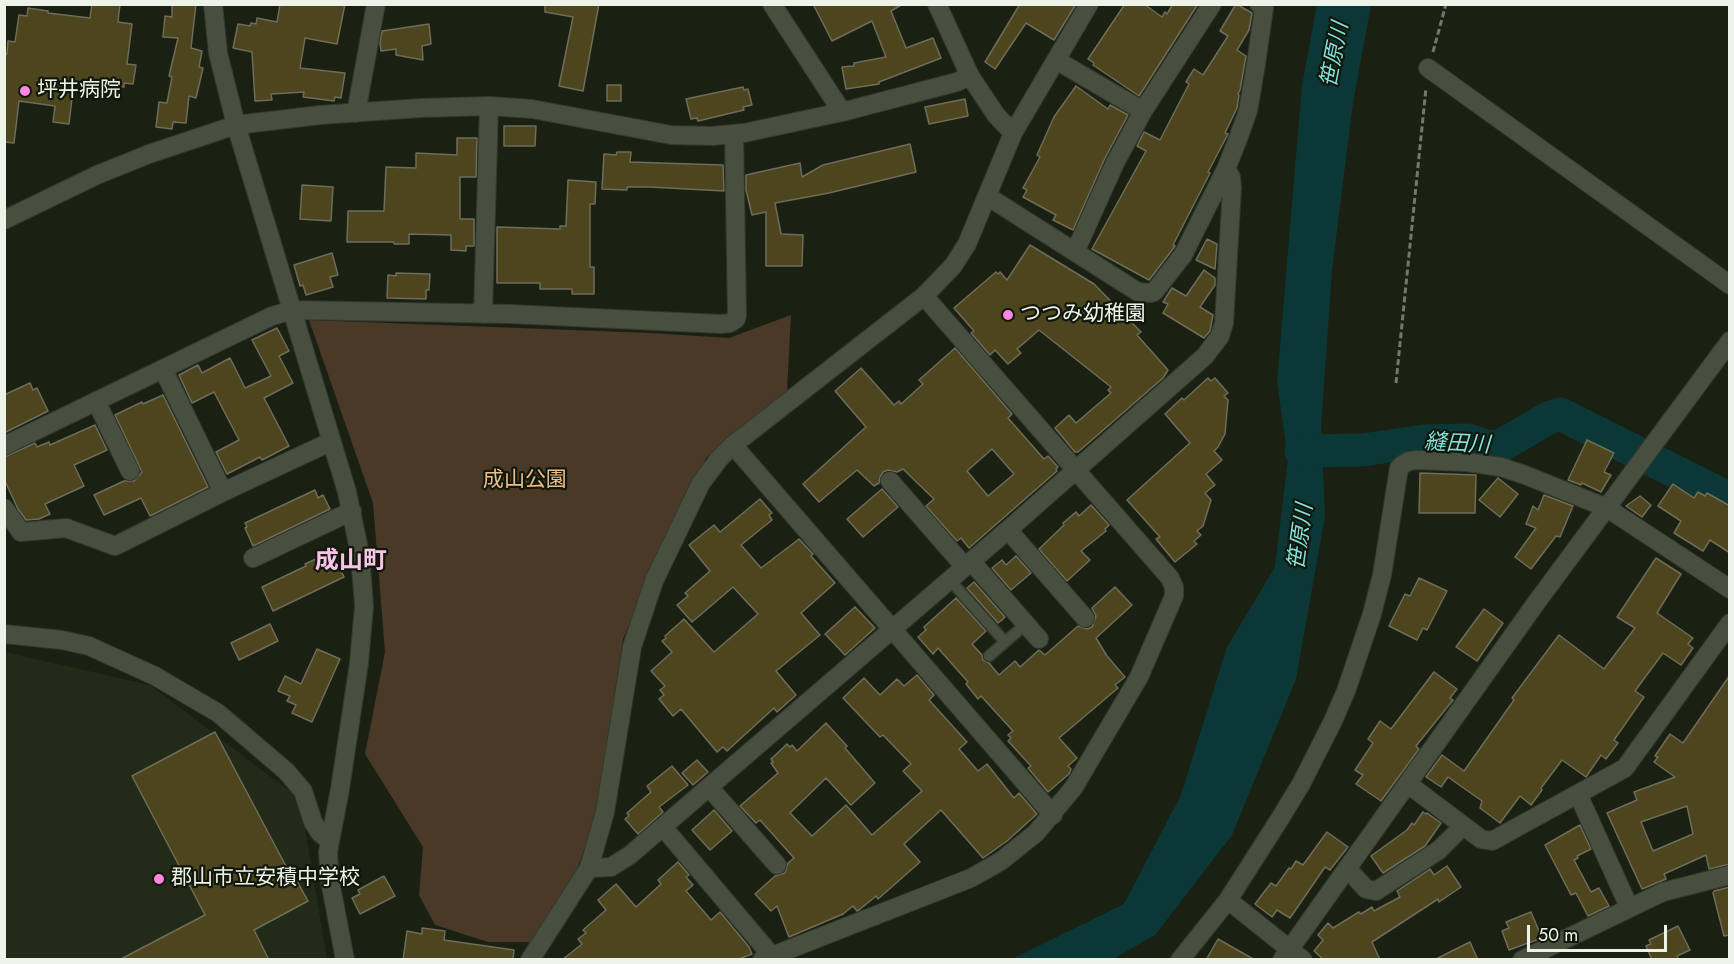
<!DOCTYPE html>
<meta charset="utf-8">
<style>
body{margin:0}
#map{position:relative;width:1734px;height:964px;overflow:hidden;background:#1a2113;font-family:Jost,sans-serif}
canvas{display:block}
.frame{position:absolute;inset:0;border:6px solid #eef3ea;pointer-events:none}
.scale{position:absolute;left:1527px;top:925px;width:140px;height:27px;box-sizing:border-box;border:3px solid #eef3ea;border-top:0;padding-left:8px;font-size:18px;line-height:21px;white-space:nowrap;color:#eef3ea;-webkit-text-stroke:4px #11170a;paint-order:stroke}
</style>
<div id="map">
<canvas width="1734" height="964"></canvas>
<div class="frame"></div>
<div class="scale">50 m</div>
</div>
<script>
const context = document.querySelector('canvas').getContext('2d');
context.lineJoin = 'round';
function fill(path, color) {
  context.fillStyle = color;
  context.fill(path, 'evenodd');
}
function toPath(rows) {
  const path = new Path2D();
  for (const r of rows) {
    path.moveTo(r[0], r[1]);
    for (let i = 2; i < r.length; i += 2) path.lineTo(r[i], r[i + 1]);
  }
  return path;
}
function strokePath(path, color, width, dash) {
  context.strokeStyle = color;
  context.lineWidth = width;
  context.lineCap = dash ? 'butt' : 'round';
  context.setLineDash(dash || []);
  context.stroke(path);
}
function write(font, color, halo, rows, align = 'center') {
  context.font = font + ' Jost,"Noto Sans JP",sans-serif';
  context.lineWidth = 4.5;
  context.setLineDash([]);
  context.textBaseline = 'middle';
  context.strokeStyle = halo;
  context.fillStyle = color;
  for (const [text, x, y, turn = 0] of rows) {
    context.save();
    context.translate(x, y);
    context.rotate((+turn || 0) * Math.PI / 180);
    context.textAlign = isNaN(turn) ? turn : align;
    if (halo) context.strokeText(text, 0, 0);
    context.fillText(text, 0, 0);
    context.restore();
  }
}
fill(toPath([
 [5,652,150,685,300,799,327,959,5,960]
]), '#212b18');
fill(toPath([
 [791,315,787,391,706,458,623,639,596,816,577,870,530,942,488,942,435,925,419,895,423,847,365,754,385,652,373,503,309,320,650,333,729,338]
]), '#4a3927');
fill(toPath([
 [1317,4,1371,5,1353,103,1332,270,1321,427,1325,516,1296,679,1232,835,1155,935,1113,959,1012,959,1124,904,1181,795,1227,647,1275,567,1288,459,1277,382,1302,86]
]), '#0b3837');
strokePath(toPath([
 [1301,451,1363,450,1424,441,1467,440,1486,446,1499,447,1548,418,1560,414,1730,499]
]), '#0b3837', 33);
const building = toPath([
 [92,4,120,4,118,22,132,24,127,64,136,65,133,84,124,83,124,87,74,81,69,124,53,122,55,106,19,101,14,143,4,142,4,54,7,54,8,41,15,42,19,15,27,16,28,8,48,11,48,13,90,18,92,4],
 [172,4,196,4,191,48,202,51,199,67,203,68,196,98,189,96,186,123,173,122,172,129,156,127,159,102,167,103,172,77,169,76,178,38,163,37,165,16,172,17,172,4],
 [280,4,345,4,337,44,305,38,300,68,345,73,341,98,335,97,334,101,303,97,304,92,271,94,272,100,255,101,252,52,233,48,238,24,250,26,251,23,256,24,257,18,277,22,280,4],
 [545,4,599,4,583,91,559,86,573,17,545,12,545,4],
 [813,4,903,4,891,11,906,48,933,38,941,58,879,82,879,84,846,89,842,67,854,66,854,63,886,57,872,21,832,41,813,4],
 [1020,4,1076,4,1054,40,1026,23,995,69,985,62,1020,4],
 [1125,4,1144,4,1162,17,1165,12,1167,14,1173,4,1198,4,1139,96,1093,65,1094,63,1088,59,1125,4],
 [1236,4,1252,13,1249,30,1237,50,1246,56,1240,90,1238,94,1239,95,1237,108,1225,133,1228,134,1208,172,1210,173,1173,245,1175,246,1173,249,1149,280,1092,249,1146,151,1137,146,1144,132,1160,140,1189,84,1186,82,1194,69,1203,75,1228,36,1220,31,1236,4],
 [429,24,431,44,422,46,423,60,396,55,396,49,381,51,380,43,382,31,429,24],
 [607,85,621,85,621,101,607,101,607,85],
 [1076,86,1108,109,1110,105,1128,115,1105,158,1073,230,1053,220,1056,215,1023,197,1027,190,1023,188,1040,157,1037,155,1054,117,1076,86],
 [743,87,744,90,748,89,752,105,743,107,744,110,698,121,697,118,691,119,686,99,743,87],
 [965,99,968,116,929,124,925,107,965,99],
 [504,126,536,126,535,146,504,146,504,126],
 [457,138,477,138,476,177,460,177,460,219,474,219,474,246,466,246,466,251,451,250,451,235,409,234,409,244,394,244,394,242,347,242,348,211,384,211,386,167,416,168,416,153,457,155,457,138],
 [910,144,916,172,829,193,775,203,781,234,803,235,802,266,766,266,766,212,752,215,746,190,746,175,800,163,802,177,823,165,910,144],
 [617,152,631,152,630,162,723,165,724,191,650,187,627,187,627,190,602,189,604,154,616,155,617,152],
 [568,180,596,182,595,204,590,204,590,267,594,267,594,294,572,294,572,289,540,289,540,283,497,283,497,227,560,229,560,226,566,226,568,180],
 [302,185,333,187,331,221,300,219,302,185],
 [1207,239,1217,244,1215,269,1196,260,1207,239],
 [1030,245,1094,284,1141,332,1137,335,1168,370,1163,378,1078,452,1075,452,1055,428,1069,415,1076,423,1111,393,1108,390,1111,387,1039,330,1017,349,1021,353,1008,364,995,350,990,355,971,333,974,331,954,308,996,272,998,274,1000,272,1007,280,1030,245],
 [332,253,338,275,330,277,333,287,306,295,303,285,300,286,294,265,332,253],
 [1204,270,1215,278,1215,285,1200,307,1213,315,1210,331,1204,338,1163,313,1168,304,1163,302,1172,288,1186,296,1204,270],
 [396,273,430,274,429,290,426,290,426,299,387,298,388,275,396,276,396,273],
 [277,328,289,351,279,356,293,383,264,398,289,446,262,460,260,457,227,474,216,452,239,440,214,392,192,403,179,375,198,365,202,373,230,358,245,388,271,376,252,340,277,328],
 [955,348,1012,414,1008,418,1044,459,1048,456,1058,467,1056,469,1057,471,969,548,961,538,957,541,926,506,934,499,903,469,897,472,888,470,883,472,880,477,879,483,874,486,857,470,819,502,803,484,866,427,835,391,861,368,894,405,899,401,901,404,923,384,919,380,955,348],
 [992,449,1014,474,988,496,967,471,992,449],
 [1208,378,1211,381,1215,378,1228,393,1224,396,1228,400,1225,434,1218,447,1214,451,1222,460,1206,474,1215,485,1205,493,1211,500,1203,526,1197,531,1201,535,1194,541,1197,544,1175,562,1156,539,1160,537,1127,500,1190,443,1165,414,1182,398,1184,400,1208,378],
 [30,383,33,390,37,388,48,411,4,433,4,395,30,383],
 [163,395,208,487,150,516,141,498,104,515,94,495,124,481,134,481,142,472,115,415,142,402,143,404,163,395],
 [95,425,107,450,74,465,84,486,45,504,50,514,39,519,26,520,18,509,4,479,4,457,35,443,37,447,49,442,50,445,95,425],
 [1587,440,1614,453,1604,472,1611,475,1601,492,1582,483,1581,485,1568,480,1587,440],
 [1420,473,1476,475,1475,513,1419,513,1420,473],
 [1498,478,1518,494,1500,517,1479,500,1498,478],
 [1673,484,1694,498,1698,492,1705,496,1707,493,1730,506,1730,553,1710,540,1703,551,1674,533,1681,521,1658,506,1673,484],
 [882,489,898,507,863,537,847,519,882,489],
 [315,490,318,498,323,495,330,509,253,546,245,528,247,527,245,523,315,490],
 [1544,495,1573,506,1560,537,1556,536,1531,569,1515,557,1536,528,1526,524,1533,506,1538,510,1544,495],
 [1640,496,1651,505,1642,517,1626,506,1640,496],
 [760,499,772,513,769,515,772,520,741,545,761,568,799,539,813,554,811,556,835,583,801,613,820,635,776,671,796,695,777,712,774,708,727,751,723,747,717,752,681,709,673,716,659,699,664,695,660,690,665,686,651,671,672,652,662,641,666,638,665,636,684,619,714,652,758,614,733,587,692,622,677,605,688,596,685,593,710,571,689,545,714,525,720,532,760,499],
 [1091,505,1109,525,1105,529,1106,531,1081,551,1090,560,1067,581,1039,549,1064,525,1063,523,1076,512,1079,516,1091,505],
 [331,552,344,577,273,611,262,587,306,566,305,564,331,552],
 [1016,556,1031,573,1011,590,992,568,1002,560,1006,565,1016,556],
 [1656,558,1681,574,1657,613,1693,638,1688,644,1693,648,1681,665,1663,653,1635,691,1644,697,1614,740,1618,743,1606,759,1601,755,1586,777,1562,760,1541,788,1542,790,1531,805,1520,796,1500,823,1480,808,1482,801,1448,777,1441,787,1426,777,1442,755,1464,771,1514,700,1512,698,1559,635,1604,669,1635,628,1617,617,1656,558],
 [1419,578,1447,591,1427,630,1423,628,1417,640,1389,626,1405,594,1410,596,1419,578],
 [974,582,1005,617,1002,620,998,623,967,588,974,582],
 [1115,587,1132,605,1096,638,1107,656,1125,677,1115,685,1118,688,1059,738,1077,758,1068,766,1071,769,1069,774,1048,792,1028,768,1031,766,1008,741,1011,738,1008,735,1013,731,981,696,978,699,966,684,968,682,938,648,933,654,918,637,926,630,924,627,956,598,986,631,972,644,982,655,983,660,989,663,999,675,1015,661,1020,667,1039,650,1045,655,1078,626,1087,629,1092,627,1096,616,1092,608,1115,587],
 [855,607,875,628,845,655,825,634,855,607],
 [1484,609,1503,623,1477,661,1456,647,1484,609],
 [270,624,278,641,239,660,231,643,270,624],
 [317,649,340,659,312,722,292,713,296,705,287,701,290,696,278,691,285,676,301,684,317,649],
 [1434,672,1457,689,1450,698,1453,700,1416,746,1419,749,1381,801,1356,784,1363,775,1355,770,1373,743,1368,739,1380,721,1391,729,1434,672],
 [917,675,934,695,929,700,967,742,959,749,978,771,987,764,1014,798,1019,793,1037,814,1007,841,983,858,941,810,904,844,920,862,878,899,876,896,859,910,857,911,853,906,843,914,789,937,777,906,771,911,755,894,775,876,785,873,788,863,794,858,760,820,756,823,740,806,778,773,771,763,773,762,771,759,787,744,790,747,792,745,797,751,826,723,847,746,845,748,875,783,851,805,826,778,790,813,812,836,846,805,872,835,922,791,903,771,911,764,883,735,880,737,843,698,864,678,880,695,897,679,904,686,917,675],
 [1730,675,1730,864,1709,869,1706,855,1664,874,1666,879,1642,889,1607,813,1637,800,1634,792,1675,777,1654,762,1658,757,1655,756,1670,734,1683,743,1730,675],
 [1687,806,1693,834,1653,851,1641,822,1687,806],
 [215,732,289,872,291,870,308,901,254,930,269,960,119,960,205,915,132,776,215,732],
 [697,760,708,772,693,785,682,773,697,760],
 [672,766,688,785,659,807,663,812,638,834,625,819,629,816,627,813,651,792,647,786,672,766],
 [714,810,732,831,710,850,692,830,714,810],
 [1423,812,1426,814,1427,813,1441,823,1425,846,1383,873,1371,856,1407,830,1412,823,1414,825,1423,812],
 [1580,825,1591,849,1577,856,1578,858,1574,860,1591,892,1599,888,1609,906,1588,916,1576,893,1571,895,1545,845,1580,825],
 [1327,832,1348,847,1330,870,1325,867,1290,918,1277,910,1272,917,1255,904,1271,883,1276,886,1289,868,1291,869,1296,861,1303,865,1327,832],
 [678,862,689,875,686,877,693,885,686,891,711,920,720,912,749,947,752,954,736,960,562,960,582,944,578,939,586,933,583,930,606,910,598,900,616,884,636,907,661,884,658,880,678,862],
 [1447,866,1461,887,1439,902,1438,899,1372,942,1380,960,1324,960,1314,951,1323,940,1318,935,1328,923,1333,928,1359,912,1361,914,1372,907,1374,911,1400,897,1397,891,1430,869,1434,875,1447,866],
 [384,876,395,896,360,914,352,898,360,894,358,890,384,876],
 [1730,887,1730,935,1724,936,1713,893,1714,891,1730,887],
 [1531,912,1542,938,1509,950,1502,931,1509,928,1506,922,1531,912],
 [1678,926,1690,950,1677,956,1679,960,1652,960,1646,946,1651,944,1649,940,1678,926],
 [422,928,445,931,444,940,514,950,513,960,403,960,407,931,422,934,422,928],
 [1218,939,1255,960,1206,960,1218,939],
 [1470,942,1478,960,1434,960,1470,942]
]);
fill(building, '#4c451d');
strokePath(building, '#6f6c5a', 1.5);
const lane = toPath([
 [949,579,1005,642],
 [989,656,1019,630]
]);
const street = toPath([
 [213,4,218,53,236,125,347,492,360,554,364,606,359,663,340,789,328,852,330,881,345,960],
 [772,4,842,112],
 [1056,60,1143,111],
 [1428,68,1730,285],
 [356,113,376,4],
 [987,196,1138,292,1151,293,1154,292,1183,255,1226,169,1236,144,1248,111,1256,64,1264,8,1259,4],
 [4,220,97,175,149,154,236,125,320,115,421,108,489,106,532,109,671,135,712,136,744,133,842,112,957,82,970,76],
 [1075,252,1115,163,1143,111,1212,4],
 [483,314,489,106],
 [163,369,223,492],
 [96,401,130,471],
 [733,445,1053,815],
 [4,446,272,316,293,310,510,314,721,324,730,323,736,319,737,316,734,134],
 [890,481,965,567],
 [4,508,21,532,66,528,115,546,223,492,330,442],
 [1008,530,1085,618],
 [253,558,352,511],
 [971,561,1039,639],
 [4,634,62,640,89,646,155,676,218,713,286,771,303,791,313,822,320,833,329,840],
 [1408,784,1481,839,1492,841,1625,768,1730,623],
 [709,787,777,865],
 [1578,794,1629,907],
 [663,827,771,955],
 [589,868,611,867,630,855,1017,522,1205,356,1220,336,1224,323,1232,188,1231,177,1226,169],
 [1347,868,1366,889,1376,891,1439,850,1463,826],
 [1228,900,1303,960],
 [762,960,971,878,1001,861,1036,833,1074,787,1139,677,1174,596,1174,587,1170,578,924,296],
 [1180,960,1228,900,1281,817,1301,784,1333,721,1346,691,1372,614,1382,575,1399,468,1402,465,1409,461,1417,460,1466,462,1501,467,1525,475,1607,508,1730,589],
 [1282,960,1536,603,1730,341],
 [1522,960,1663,892,1730,875]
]);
const secondary = toPath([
 [937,4,970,76,996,115,1013,133],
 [530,960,589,868,605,812,632,647,654,581,701,483,719,459,733,445,924,296,953,266,967,244,1013,133,1089,4]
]);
strokePath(lane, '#343930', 13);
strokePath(street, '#343930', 20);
strokePath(secondary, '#343930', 20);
strokePath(toPath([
 [1433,52,1446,4],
 [1396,383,1426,88]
]), '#72786c', 3, [6, 3]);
strokePath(lane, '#474f3f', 10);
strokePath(street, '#474f3f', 18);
strokePath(secondary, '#474f3f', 18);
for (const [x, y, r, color] of [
 [25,91,6,"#fd86e2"],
 [1008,315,6,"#fd86e2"],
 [159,879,6,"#fd86e2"]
]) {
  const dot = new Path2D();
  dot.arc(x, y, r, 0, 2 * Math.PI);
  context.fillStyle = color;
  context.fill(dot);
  strokePath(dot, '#11170a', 2);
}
write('21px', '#eef3ea', '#11170a', [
 ["坪井病院",37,91],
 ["つつみ幼稚園",1020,315],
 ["郡山市立安積中学校",171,879]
], 'left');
write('21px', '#edbd87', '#11170a', [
 ["成山公園",525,481]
]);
write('italic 22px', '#82dfdb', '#11170a', [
 ["笹原川",1336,55,-79],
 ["縫田川",1457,445,3],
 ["笹原川",1302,537,-82]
]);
write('bold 24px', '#f9c3ea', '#11170a', [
 ["成山町",351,562]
]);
</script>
